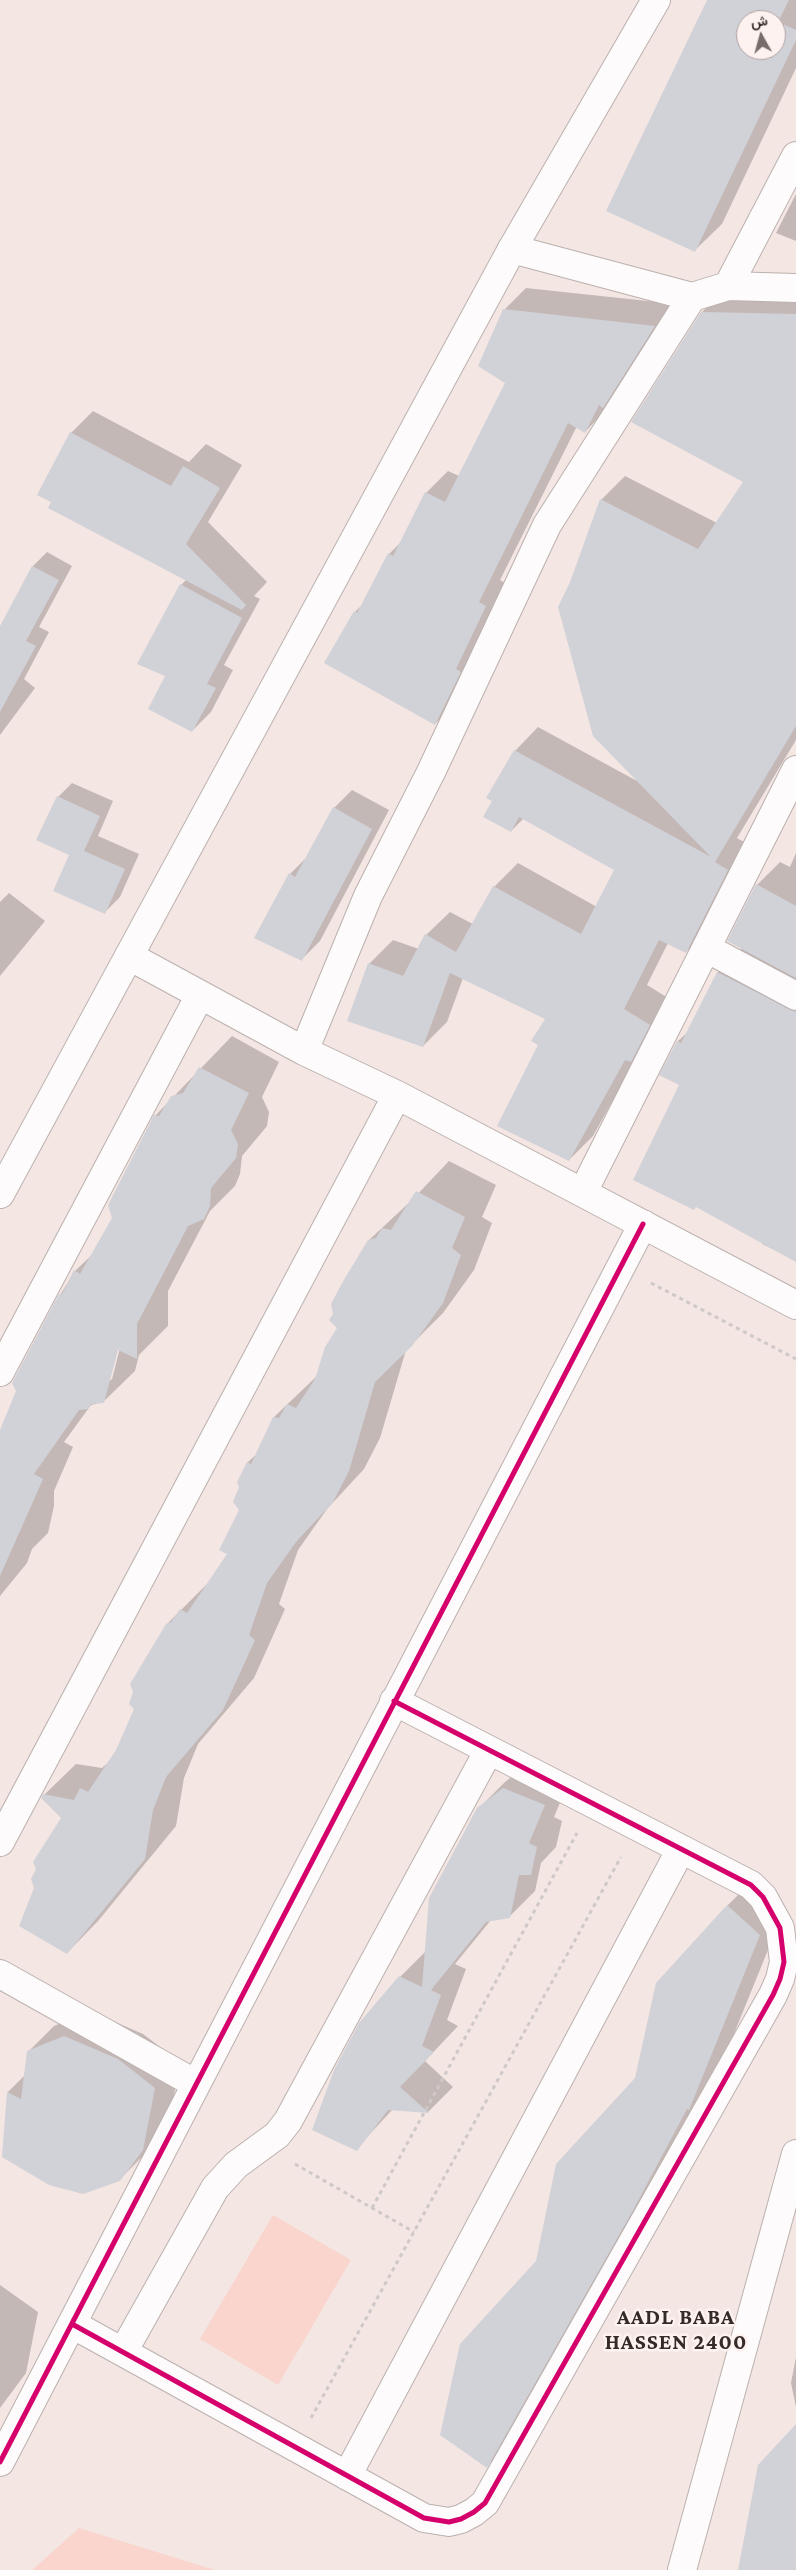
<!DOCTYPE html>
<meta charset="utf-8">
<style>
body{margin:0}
#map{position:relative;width:796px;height:2570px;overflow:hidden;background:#f4e6e3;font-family:"Crimson Pro",Vazirmatn,serif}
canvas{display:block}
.north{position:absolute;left:736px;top:10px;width:50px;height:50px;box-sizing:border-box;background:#fdf2f0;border:1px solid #ada2a0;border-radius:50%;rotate:353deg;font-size:14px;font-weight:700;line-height:20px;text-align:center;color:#342a28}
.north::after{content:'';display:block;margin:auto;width:18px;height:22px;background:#776c69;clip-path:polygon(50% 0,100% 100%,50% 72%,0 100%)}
</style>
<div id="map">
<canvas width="796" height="2570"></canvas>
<div class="north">ش</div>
</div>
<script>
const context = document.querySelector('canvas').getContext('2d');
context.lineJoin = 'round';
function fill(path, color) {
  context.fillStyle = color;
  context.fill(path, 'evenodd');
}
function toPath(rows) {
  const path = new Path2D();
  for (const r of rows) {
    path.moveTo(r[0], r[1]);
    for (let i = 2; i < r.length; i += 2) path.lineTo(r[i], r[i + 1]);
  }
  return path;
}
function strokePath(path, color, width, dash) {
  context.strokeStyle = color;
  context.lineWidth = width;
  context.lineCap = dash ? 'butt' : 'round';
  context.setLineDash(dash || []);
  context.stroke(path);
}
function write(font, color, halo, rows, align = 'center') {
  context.font = font + ' "Crimson Pro",serif';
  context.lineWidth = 5;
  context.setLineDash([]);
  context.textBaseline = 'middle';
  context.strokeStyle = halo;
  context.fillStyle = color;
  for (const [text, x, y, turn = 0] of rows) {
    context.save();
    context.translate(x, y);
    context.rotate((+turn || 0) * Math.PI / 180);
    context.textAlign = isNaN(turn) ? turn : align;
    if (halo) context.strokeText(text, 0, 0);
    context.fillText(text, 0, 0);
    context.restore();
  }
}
fill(toPath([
 [273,2215,351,2260,278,2385,200,2339],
 [79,2528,215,2570,32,2570]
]), '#fad5ce');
fill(toPath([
 [708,0,796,0,796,68,722,224,694,251],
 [746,20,776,20,776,50,746,50],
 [796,194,796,241,776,233],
 [526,288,676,304,607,409,585,432,577,426,500,580,507,584,457,702,435,724,355,612,363,604,389,554,401,542,426,493,448,471,459,476,507,383,504,310],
 [726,288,796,290,796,740,737,838,751,846,709,928,686,952,668,943,647,985,673,1001,639,1053,593,1136,569,1160,540,1045,546,1018,463,978,447,1022,423,1046,369,964,393,940,419,949,426,935,450,912,473,924,494,887,518,863,597,907,616,869,524,818,511,831,515,751,538,727,637,781,571,583,601,500,625,476,717,523,745,481,702,312],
 [93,411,189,462,206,444,242,465,208,522,267,582,254,596,260,599,224,665,233,670,211,712,192,731,167,676,181,585,186,580,71,433],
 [47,552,72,566,39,627,49,632,24,679,35,688,0,735,0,628,33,566],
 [72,783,113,801,98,836,139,854,120,897,105,912,70,854,58,797],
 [352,790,389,810,320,941,302,959,290,874,308,856,334,808],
 [796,853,796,1260,762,1244,763,1242,681,1084,678,1041,688,1032,718,972,742,948,757,885,780,862,790,867],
 [9,893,45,921,0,976,0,902],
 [232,1036,279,1062,262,1097,269,1112,267,1126,242,1156,240,1174,235,1186,210,1211,168,1291,168,1326,139,1355,135,1371,103,1402,91,1405,64,1442,73,1447,54,1491,54,1506,48,1533,32,1549,27,1563,0,1596,0,1441,60,1295,75,1271,94,1253,114,1218,155,1116],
 [118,1344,121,1344,112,1379,108,1382],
 [449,1161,496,1185,482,1217,492,1223,474,1270,443,1313,406,1350,380,1438,364,1469,327,1509,298,1550,279,1604,285,1609,254,1678,198,1744,184,1778,176,1826,98,1921,67,1953,62,1818,44,1795,76,1764,102,1768,113,1758,136,1708,167,1624,211,1580,229,1554,240,1510,241,1487,239,1482,248,1462,258,1453,274,1417,317,1376,339,1328,369,1240,412,1200],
 [529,1763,570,1779,554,1817,562,1821,556,1847,541,1863,535,1891,509,1917,491,1920,455,1964,466,1969,447,2020,458,2026,425,2061,453,2087,428,2112,393,2109,356,2149,400,1977,426,1951,478,1809,505,1782],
 [753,1880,785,1908,714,2083,513,2440,487,2466,537,2262,727,1906],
 [90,2011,143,2034,180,2062,169,2123,145,2154,119,2180,3,2156,8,2092,25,2075,28,2052,54,2026],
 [0,2285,38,2312,26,2373,0,2408],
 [796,2357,796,2407,791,2383]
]), '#0003');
fill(toPath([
 [707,0,789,0,778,22,796,30,796,40,695,252,606,211],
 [746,20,776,20,776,50,746,50],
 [503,309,655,326,603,408,599,405,585,433,568,423,479,602,486,606,456,669,461,672,435,725,324,663,354,611,357,613,388,553,393,556,425,492,445,502,505,383,478,366],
 [701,312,796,314,796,726,715,862,728,870,686,953,659,940,624,1009,650,1025,631,1062,625,1060,569,1161,497,1126,538,1045,531,1041,545,1019,450,973,423,1047,347,1021,368,963,403,976,425,934,456,952,493,886,581,934,614,870,519,817,511,832,483,817,492,801,486,798,514,750,711,857,593,736,558,607,570,582,600,499,698,549,743,482,631,422],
 [70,432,171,486,183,466,220,488,186,544,246,605,242,610,48,508,51,502,37,495],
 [32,566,59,580,26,641,36,646,0,712,0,626],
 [180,584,242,618,207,684,216,688,192,732,148,709,165,676,137,664],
 [57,796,100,816,84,851,125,869,105,914,53,891,69,855,36,840],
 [333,807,372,829,302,961,254,938,289,873,295,877],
 [756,884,796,906,796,978,727,941],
 [717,972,796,1012,796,1262,696,1207,694,1210,633,1180,679,1085,659,1075,677,1041,681,1043],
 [199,1067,249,1093,231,1130,238,1144,236,1158,211,1188,210,1206,204,1219,188,1226,137,1324,137,1359,118,1350,104,1403,91,1404,88,1409,79,1410,34,1474,43,1479,0,1576,0,1430,16,1391,12,1383,59,1294,62,1294,74,1270,80,1274,112,1218,108,1205,154,1115,159,1116,171,1096,183,1093],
 [416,1191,465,1217,452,1248,461,1255,443,1303,412,1346,375,1382,349,1471,333,1502,296,1542,267,1583,249,1635,255,1640,223,1710,166,1777,153,1810,145,1859,67,1954,19,1926,34,1888,31,1879,36,1869,33,1862,61,1818,41,1798,43,1794,74,1800,80,1788,88,1792,116,1750,134,1709,129,1704,133,1692,130,1684,166,1624,171,1622,180,1609,187,1613,227,1554,219,1550,239,1510,233,1502,239,1487,237,1482,247,1462,251,1464,273,1417,279,1418,287,1404,296,1408,315,1379,325,1347,337,1328,329,1320,333,1314,331,1304,342,1283,368,1240,376,1238,382,1228,391,1230],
 [503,1788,545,1805,529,1843,537,1847,531,1875,519,1875,510,1918,486,1922,431,1990,441,1995,422,2046,434,2052,400,2087,429,2113,388,2110,357,2151,312,2130,334,2070,359,2023,399,1976,422,1987,429,1898,477,1808],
 [727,1905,760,1935,689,2110,687,2109,631,2214,487,2468,440,2435,460,2344,536,2261,556,2164,635,2078,656,1983],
 [64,2036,118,2059,155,2088,143,2150,120,2181,83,2194,49,2185,2,2157,7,2092,21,2099,27,2051],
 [796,2424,796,2570,738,2570,758,2465]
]), '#d1d1d8');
const street = toPath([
 [512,249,692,297,728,286,796,288],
 [728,286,796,156],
 [706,948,796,996],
 [129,956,304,1051,397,1095,796,1305],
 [304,1051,368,896,431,772,547,525,692,297],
 [583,1192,796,770],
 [0,1372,200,995],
 [0,1842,397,1095],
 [0,1974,196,2084],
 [72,2324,424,2518,449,2522,461,2519,474,2512,485,2503,773,1995,780,1979,784,1962,780,1928,763,1897,751,1885,394,1701],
 [123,2352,215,2188,236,2165,277,2135,288,2121,489,1750],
 [0,2462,643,1224],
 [347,2476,681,1849],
 [682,2570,796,2154]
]);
const secondary = toPath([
 [0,1194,512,249,656,0]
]);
strokePath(street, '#bbb1ae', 30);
strokePath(secondary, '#bbb1ae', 30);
strokePath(toPath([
 [651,1283,796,1359],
 [295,2164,414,2232],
 [372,2208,577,1833],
 [311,2418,621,1857]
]), '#cec9c8', 3, [4, 4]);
strokePath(street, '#fdfbfb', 28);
strokePath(secondary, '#fdfbfb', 28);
strokePath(toPath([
 [72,2324,424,2518,449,2522,461,2519,474,2512,485,2503,773,1995,780,1979,784,1962,780,1928,763,1897,751,1885,394,1701],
 [0,2462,643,1224]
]), '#d6006c', 5);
context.letterSpacing = '1px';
write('bold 22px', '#342a28', '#fdf2f0', [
 ["AADL BABA",676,2317],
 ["HASSEN 2400",676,2342]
]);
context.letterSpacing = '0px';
</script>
